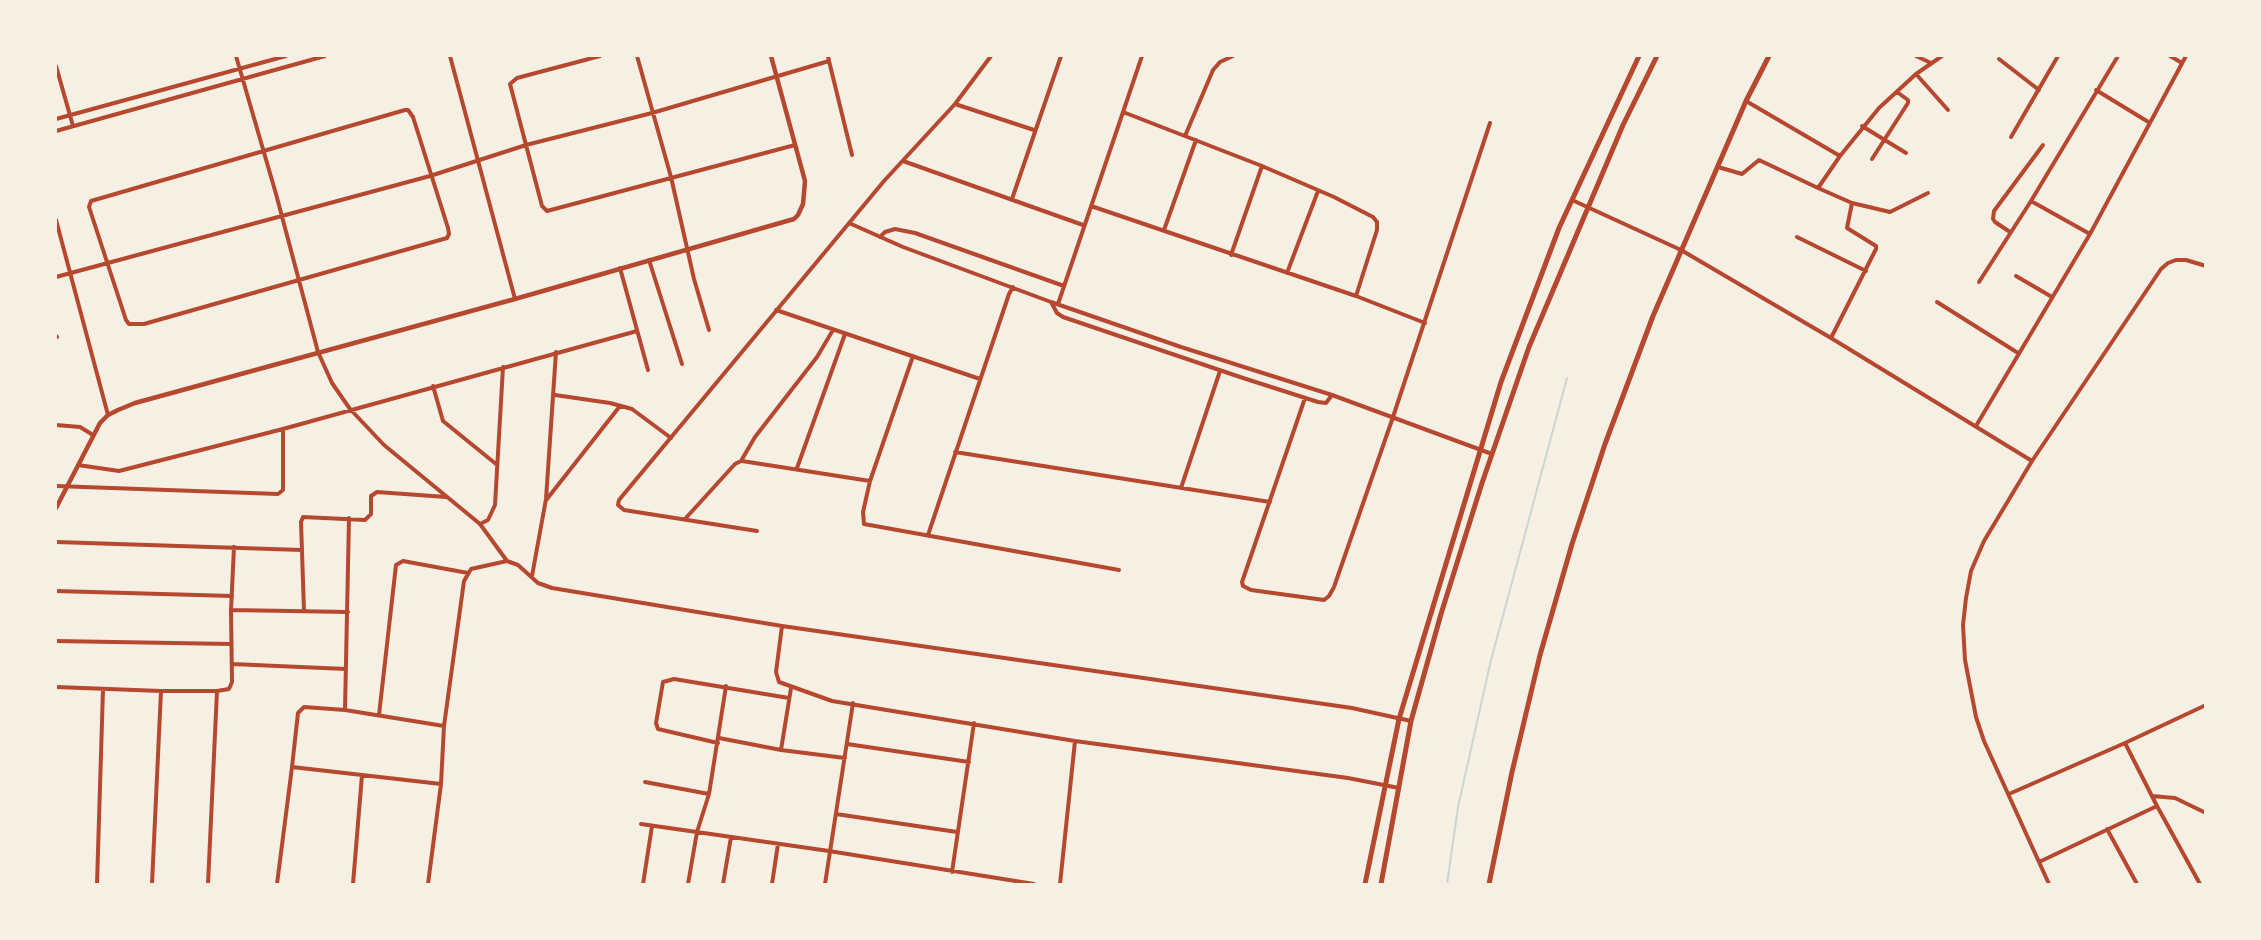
<!DOCTYPE html>
<style>
body{margin:0}
#map{position:relative;width:2261px;height:940px;overflow:hidden;background:#f6efe4;font-family:"Source Serif 4",serif}
canvas{display:block}
.frame{position:absolute;inset:0;border:57px solid #f6efe4;pointer-events:none}
</style>
<div id="map">
<canvas width="2261" height="940"></canvas>
<div class="frame"></div>
</div>
<script>
const context = document.querySelector('canvas').getContext('2d');
context.lineJoin = 'round';
function toPath(rows) {
  const path = new Path2D();
  for (const r of rows) {
    path.moveTo(r[0], r[1]);
    for (let i = 2; i < r.length; i += 2) path.lineTo(r[i], r[i + 1]);
  }
  return path;
}
function strokePath(path, color, width, dash) {
  context.strokeStyle = color;
  context.lineWidth = width;
  context.lineCap = dash ? 'butt' : 'round';
  context.setLineDash(dash || []);
  context.stroke(path);
}
strokePath(toPath([
 [1447,884,1458,807,1491,660,1567,378]
]), '#c9d6d2', 2);
strokePath(toPath([
 [236,56,276,194,318,352,332,383,350,409,384,445,480,524,507,561],
 [450,56,515,299],
 [600,56,517,78,510,84,542,206,547,211,795,145],
 [637,56,671,177,694,279,709,330],
 [1916,56,1931,63],
 [2170,56,2182,63],
 [1999,59,2039,90],
 [829,61,852,155],
 [56,66,73,126],
 [1916,74,1948,110],
 [2096,90,2150,123],
 [1746,101,1840,156,1879,108,1916,74,1942,56],
 [955,104,1034,130],
 [405,110,408,110,413,117,448,228,449,234,447,238,144,324,129,324,126,320,89,207,91,201,405,110],
 [1123,112,1262,166,1334,197,1373,217,1377,222,1377,230,1356,296],
 [56,119,286,56],
 [1862,126,1906,153],
 [56,131,325,56],
 [1185,136,1213,70,1220,62,1233,56],
 [2011,137,2058,56],
 [1872,159,1908,103,1908,100,1897,92],
 [903,161,1083,225],
 [1718,167,1742,174,1759,160,1818,188,1840,156],
 [1818,188,1852,203,1890,212,1928,193],
 [1012,199,1061,56],
 [1572,200,1681,250,1831,338,2032,461],
 [2031,201,2090,234],
 [1091,206,1356,296,1425,323],
 [56,220,108,415],
 [849,223,903,247,1051,302,1181,347,1332,395,1492,454],
 [1164,230,1196,140],
 [2010,232,1995,222,1993,219,1994,211,2043,145],
 [880,237,885,232,895,229,915,233,1064,286],
 [1797,237,1866,271],
 [1231,255,1262,166],
 [649,260,682,364],
 [620,268,648,370],
 [1287,273,1318,191],
 [2016,276,2052,297],
 [56,277,430,176,526,145,652,113,829,61,828,56],
 [1979,282,2031,201,2118,56],
 [1051,302,1057,313,1063,317,1243,378,1318,402,1326,403,1332,395],
 [1937,302,2018,353],
 [1058,304,1142,56],
 [776,310,980,379],
 [56,336,57,337],
 [1831,338,1876,249,1876,246,1847,228,1852,203],
 [913,356,870,481,863,512,864,524,1119,570],
 [433,386,443,421,496,464],
 [555,395,610,403,632,409,671,438],
 [1305,398,1242,582,1243,586,1251,590,1324,600,1329,596,1334,587,1393,417,1490,123],
 [56,425,80,427,93,435],
 [1976,426,2090,234,2186,56],
 [955,452,1270,502],
 [742,461,870,481],
 [78,465,119,471,283,429,637,331],
 [797,468,845,334],
 [56,486,278,494,283,490,283,429],
 [1181,488,1220,371],
 [547,499,620,406],
 [685,519,735,464,741,461,755,437,817,357,833,330],
 [480,524,488,520,495,505,503,367],
 [757,531,624,510,618,505,619,500,884,181,955,104,991,56],
 [928,535,1009,294,1013,287],
 [56,542,302,550],
 [532,576,546,499,556,352],
 [56,591,232,596],
 [231,610,348,612],
 [304,611,301,522,303,517,365,520,371,514,371,496,377,492,446,497],
 [782,626,776,672,779,682,832,701,1075,741,1348,778,1399,788],
 [56,641,231,644],
 [232,664,346,669],
 [56,687,161,691,217,691,229,689,232,682,231,610,234,547],
 [345,710,349,518],
 [379,715,396,565,403,561,468,573],
 [719,738,781,750,845,758],
 [718,743,658,729,656,723,663,682,674,679,789,698],
 [2125,743,2157,806,2200,884],
 [847,744,969,762],
 [781,750,791,688],
 [292,767,298,713,304,707,345,710,444,726],
 [645,782,709,794],
 [2009,794,2125,743,2206,705],
 [2152,796,2175,798,2206,813],
 [836,814,957,832],
 [641,824,829,851,1034,884],
 [2107,829,2137,884],
 [2039,862,2157,806],
 [952,872,974,723],
 [97,884,103,689],
 [152,884,161,691],
 [208,884,217,691],
 [277,884,292,767,441,784],
 [353,884,362,775],
 [428,884,441,784,444,726,464,581,471,569,507,561,518,565,538,583,552,588,782,626,1352,708,1411,721],
 [643,884,652,826],
 [688,884,697,832,709,794,726,686],
 [723,884,731,837],
 [772,884,778,844],
 [825,884,853,703],
 [1060,884,1075,741],
 [2049,884,1984,741,1976,717,1965,660,1963,625,1966,598,1971,571,1984,541,2032,461,2161,269,2168,263,2176,260,2186,260,2206,266]
]), '#b5482f', 4);
strokePath(toPath([
 [56,508,100,423,108,415,118,410,135,403,515,299,794,219,798,215,803,204,805,181,771,56]
]), '#b5482f', 4.5);
strokePath(toPath([
 [1365,884,1399,719,1501,382,1559,228,1639,56],
 [1381,884,1411,721,1441,614,1482,483,1529,347,1623,125,1657,56],
 [1489,884,1512,772,1540,655,1572,544,1605,444,1653,316,1746,101,1769,56]
]), '#b5482f', 5);
</script>
